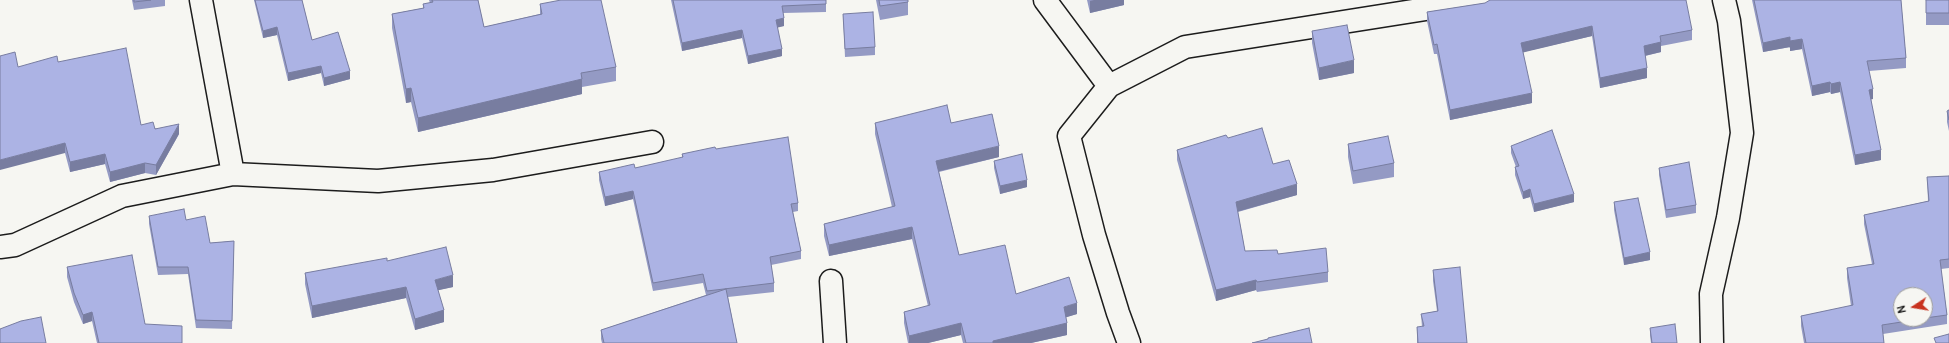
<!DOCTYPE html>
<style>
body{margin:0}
#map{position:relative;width:1949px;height:343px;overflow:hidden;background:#f6f6f2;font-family:Pangolin,sans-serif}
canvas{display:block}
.north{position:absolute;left:1893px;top:287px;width:40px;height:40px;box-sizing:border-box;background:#f6f6f2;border:1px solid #9f9f9c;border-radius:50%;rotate:258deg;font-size:11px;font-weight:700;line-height:16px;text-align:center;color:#1c1c1c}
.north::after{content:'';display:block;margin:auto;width:14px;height:18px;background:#c8321e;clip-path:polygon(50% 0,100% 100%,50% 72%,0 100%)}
</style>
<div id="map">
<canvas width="1949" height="343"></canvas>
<div class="north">N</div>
</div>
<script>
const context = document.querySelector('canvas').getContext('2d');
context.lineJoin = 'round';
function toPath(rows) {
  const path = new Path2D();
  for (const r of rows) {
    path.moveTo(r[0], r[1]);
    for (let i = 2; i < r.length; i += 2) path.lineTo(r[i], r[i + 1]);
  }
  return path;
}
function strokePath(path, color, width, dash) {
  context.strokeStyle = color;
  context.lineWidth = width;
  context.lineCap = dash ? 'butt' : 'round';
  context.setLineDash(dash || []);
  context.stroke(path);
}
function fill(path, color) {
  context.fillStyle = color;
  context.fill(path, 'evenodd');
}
const minor = toPath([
 [201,0,233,174],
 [1045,0,1109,86,1069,136,1094,235,1118,313,1129,343],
 [1109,86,1185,47,1483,0],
 [0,247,15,245,122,196,233,174,378,181,493,170,652,142],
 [831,281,835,343],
 [1712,343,1711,294,1728,218,1742,133,1729,21,1724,0]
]);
strokePath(minor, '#1c1c1c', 25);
strokePath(minor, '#f6f6f2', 22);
fill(toPath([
 [132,0,165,0,165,6,134,10],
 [254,0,302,0,312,40,350,79,324,86,321,73,288,81,277,35,263,38],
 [429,0,478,0,484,27,540,14,540,4,616,67,616,81,582,87,582,94,418,132,411,102,406,103,392,28,392,14,423,8,423,4,430,3],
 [671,0,826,0,826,12,783,13,784,26,777,27,782,56,748,64,742,38,682,51],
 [876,0,908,0,908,15,880,20],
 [1087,0,1124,0,1124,5,1090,13],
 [1752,0,1901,0,1906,58,1906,68,1869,71,1873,99,1871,99,1881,160,1855,165,1840,92,1831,94,1830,92,1812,96,1802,49,1790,51,1790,47,1763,52],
 [1926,0,1949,0,1949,25,1926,25],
 [1485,3,1692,30,1692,40,1661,46,1661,52,1645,56,1647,78,1600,88,1592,36,1523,52,1532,103,1450,120,1437,54,1434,54,1427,21,1427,12],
 [843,14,875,47,875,55,845,57],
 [1312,31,1354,73,1319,80,1312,43],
 [58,62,141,125,179,134,156,175,145,173,110,182,105,164,70,172,65,153,18,67],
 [1949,110,1949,131,1947,122,1947,111],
 [875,123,951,123,999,157,939,172,959,255,1016,294,1077,314,1066,317,1067,335,1031,343,963,343,961,335,928,343,908,343,904,323,904,312,928,306,912,239,829,256,824,236,824,224,892,207,875,134],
 [1228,138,1273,164,1297,195,1238,212,1245,251,1278,254,1328,272,1328,282,1257,292,1256,290,1216,301,1177,160,1177,150],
 [1348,144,1394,163,1394,177,1353,184,1348,157],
 [1511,146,1574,202,1534,212,1530,197,1523,199,1515,175,1515,167,1516,167,1511,153],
 [716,149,798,203,798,211,793,212,801,251,801,259,771,265,774,283,774,292,728,297,737,343,602,343,601,339,601,330,706,295,703,283,653,291,633,199,605,206,599,180,599,172,635,168,682,158,682,154],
 [994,161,1027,187,1000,194,994,168],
 [1659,168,1696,205,1696,213,1666,218,1659,175],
 [1949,176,1949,268,1941,269,1947,315,1947,324,1883,334,1884,343,1804,343,1801,326,1801,316,1851,306,1847,278,1847,268,1872,264,1864,224,1864,215,1928,201,1927,177],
 [1925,295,1925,319,1901,319],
 [1614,202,1650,260,1624,265,1614,210],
 [149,216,186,220,210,243,234,241,232,329,196,328,188,274,158,275,149,224],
 [387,261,453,287,438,290,444,322,415,330,406,298,312,318,305,284,305,273],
 [67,267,145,324,182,343,97,343,92,321,83,324,74,302,67,277],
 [1433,270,1467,343,1417,343,1417,327,1422,327,1421,314,1437,311,1433,281],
 [1650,328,1677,343,1651,343,1650,335]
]), '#949ac4');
fill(toPath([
 [1094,0,1124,0,1124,5,1090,13,1090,1],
 [784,18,784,26,776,28,776,20],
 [1592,26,1592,36,1521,53,1521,43],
 [277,27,277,35,263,38,263,31],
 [742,30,742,38,682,51,682,43],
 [1790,37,1790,47,1763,52,1763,43],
 [1802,39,1802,49,1790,51,1790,41],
 [1661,42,1661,52,1644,56,1644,46],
 [782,49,782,56,748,64,748,56],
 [1354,60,1354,73,1319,80,1319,68],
 [321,66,321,73,288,81,288,73],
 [1647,68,1647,78,1600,88,1600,78],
 [350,71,350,79,324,86,324,78],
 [582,79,582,94,418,132,418,118],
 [1830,82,1830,92,1812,96,1812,86],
 [1840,82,1840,92,1831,94,1831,84],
 [411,88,411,102,406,103,406,89],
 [1873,89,1873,99,1869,100,1869,90],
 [1532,93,1532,103,1450,120,1450,110],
 [179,124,179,134,156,175,156,165],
 [65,143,65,153,0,170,0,160],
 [999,146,999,157,936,172,936,161],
 [1881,150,1881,160,1855,165,1855,155],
 [105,154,105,164,70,172,70,162],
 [145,163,145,173,110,182,110,172],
 [1027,180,1027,187,1000,194,1000,186],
 [1297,184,1297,195,1236,212,1236,202],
 [1530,189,1530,197,1523,199,1523,192],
 [633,191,633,199,605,206,605,197],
 [1574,194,1574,202,1534,212,1534,204],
 [912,227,912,239,829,256,829,245],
 [1650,252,1650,260,1624,265,1624,258],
 [453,275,453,287,435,291,435,280],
 [1256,280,1256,290,1216,301,1216,290],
 [406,287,406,298,312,318,312,306],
 [1077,303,1077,314,1064,318,1064,307],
 [444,310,444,322,415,330,415,319],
 [92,312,92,321,83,324,83,315],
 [961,323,961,335,928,343,909,343,909,336],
 [1067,323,1067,335,1031,343,993,343,993,341]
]), '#787da0');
const building = toPath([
 [134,0,151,0,134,2,134,0],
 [255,0,302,0,312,40,338,32,350,71,324,78,321,66,288,73,277,27,263,31,255,0],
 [432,0,478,0,484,27,542,14,540,4,561,0,601,0,616,67,581,73,582,79,418,118,411,88,406,89,392,14,424,8,423,4,433,2,432,0],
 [673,0,826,0,826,4,782,6,784,18,776,20,782,49,748,56,742,30,682,43,673,0],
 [879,0,908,0,908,2,880,6,879,0],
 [1490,0,1686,0,1692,30,1660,36,1661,42,1644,46,1647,68,1600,78,1592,26,1521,43,1532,93,1450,110,1437,44,1434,45,1427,12,1485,3,1490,0],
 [1754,0,1901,0,1906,58,1867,61,1873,89,1869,90,1881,150,1855,155,1840,82,1831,84,1830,82,1812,86,1802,39,1790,41,1790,37,1763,43,1754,0],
 [1926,0,1949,0,1949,13,1926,13,1926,0],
 [873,12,875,47,845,49,843,14,873,12],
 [1347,25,1354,60,1319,68,1312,31,1347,25],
 [126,48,141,125,153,122,155,129,179,124,156,165,145,163,110,172,105,154,70,162,65,143,0,160,0,56,15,52,18,67,57,56,58,62,126,48],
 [947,105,951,123,992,114,999,146,936,161,959,255,1005,245,1016,294,1069,277,1077,303,1064,307,1067,323,993,341,993,343,966,343,961,323,909,336,904,312,930,305,912,227,829,245,824,224,895,206,875,123,947,105],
 [1949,110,1949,120,1947,111,1949,110],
 [1262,128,1273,164,1289,160,1297,184,1236,202,1245,251,1277,250,1278,254,1326,248,1328,272,1257,282,1256,280,1216,290,1177,150,1226,135,1228,138,1262,128],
 [1552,130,1574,194,1534,204,1530,189,1523,192,1515,167,1519,166,1511,146,1552,130],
 [1388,136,1394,163,1353,171,1348,144,1388,136],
 [788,137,798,203,791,204,801,251,770,257,774,283,707,291,703,274,653,283,633,191,605,197,599,172,634,164,635,168,683,157,682,154,715,147,716,149,788,137],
 [1022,154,1027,180,1000,186,994,161,1022,154],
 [1689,162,1696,205,1666,210,1659,168,1689,162],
 [1949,176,1949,259,1940,260,1947,315,1925,318,1925,295,1901,295,1901,319,1921,319,1882,325,1884,343,1806,343,1801,316,1853,305,1847,268,1874,264,1864,215,1929,201,1927,177,1949,176],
 [1638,198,1650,252,1624,258,1614,202,1638,198],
 [184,209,186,220,205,216,210,243,234,241,232,321,196,320,188,267,158,267,149,216,184,209],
 [446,247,453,275,435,280,444,310,415,319,406,287,312,306,305,273,387,258,387,261,446,247],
 [132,255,145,324,182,326,182,343,99,343,92,312,83,315,74,293,67,267,132,255],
 [1460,267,1467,343,1418,343,1417,327,1424,326,1421,314,1438,311,1433,270,1460,267],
 [726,289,737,343,604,343,601,330,726,289],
 [41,317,46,343,0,343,0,329,21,321,41,317],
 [1675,324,1677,343,1652,343,1650,328,1675,324],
 [1309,328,1312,343,1252,343,1268,339,1268,338,1309,328],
 [1949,334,1949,343,1936,343,1934,338,1949,334]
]);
fill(building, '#acb3e4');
strokePath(building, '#787da0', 1);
</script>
